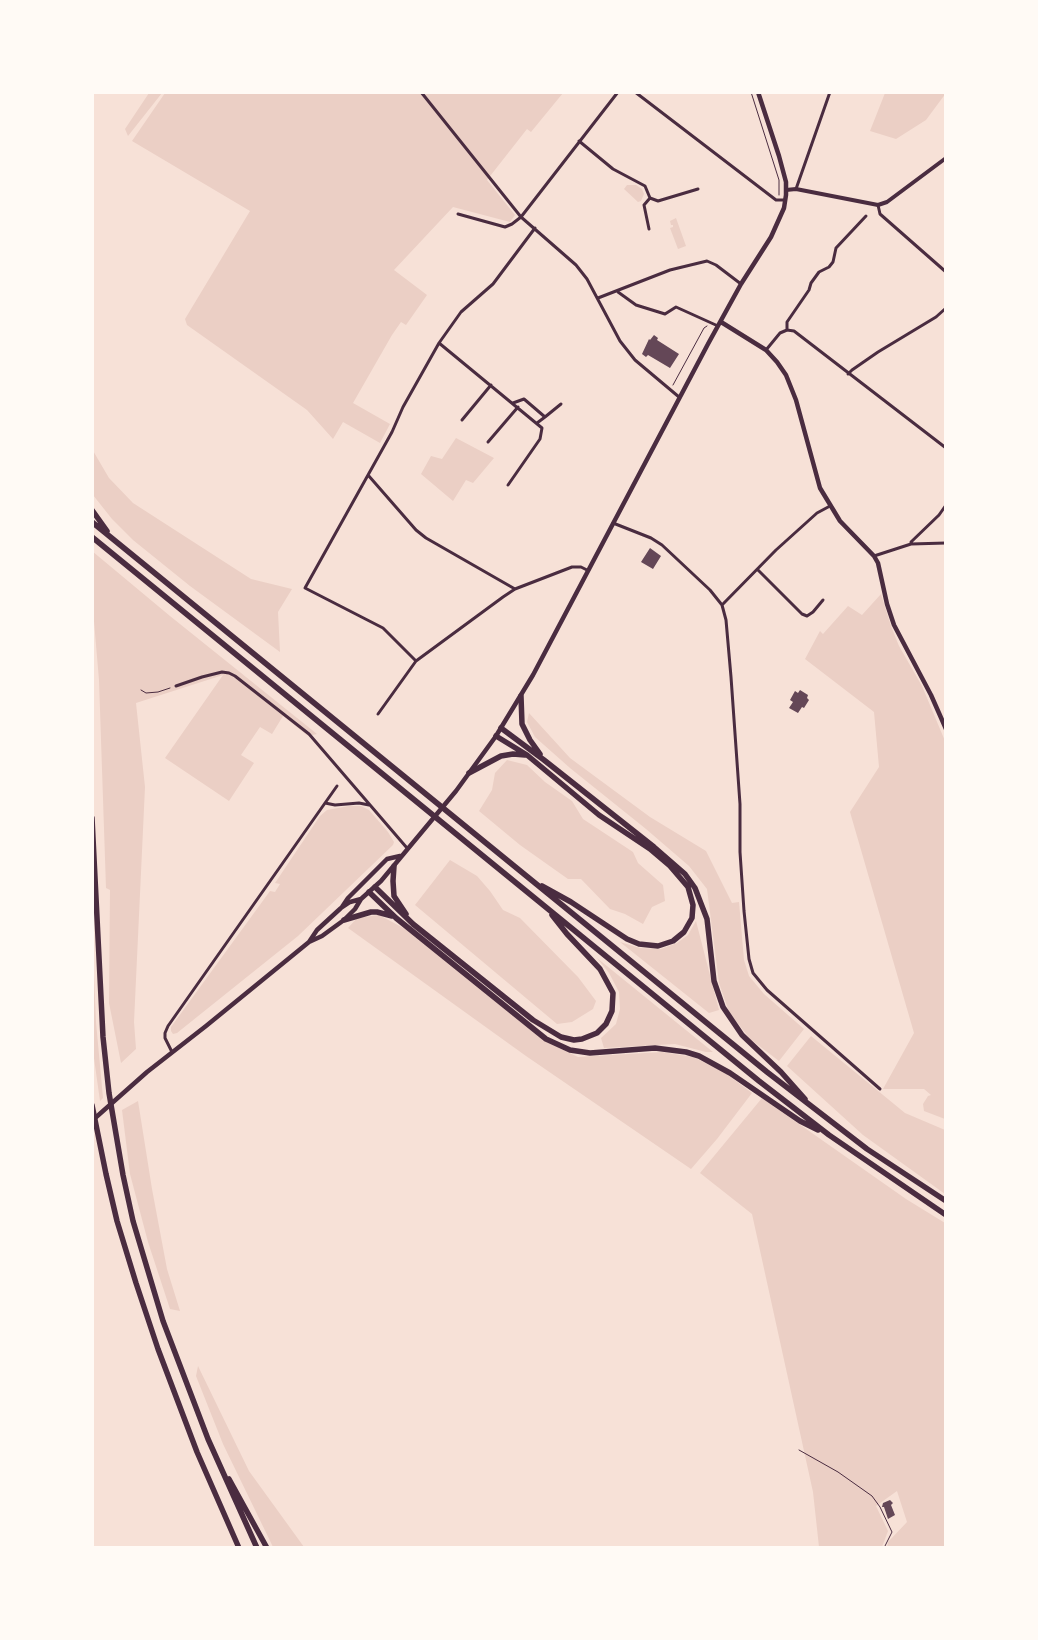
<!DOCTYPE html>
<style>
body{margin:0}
#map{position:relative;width:1038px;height:1640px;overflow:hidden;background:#f7e1d7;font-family:"Open Sans",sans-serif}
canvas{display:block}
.frame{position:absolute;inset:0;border:94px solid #fffaf5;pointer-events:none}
</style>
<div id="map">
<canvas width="1038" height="1640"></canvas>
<div class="frame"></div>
</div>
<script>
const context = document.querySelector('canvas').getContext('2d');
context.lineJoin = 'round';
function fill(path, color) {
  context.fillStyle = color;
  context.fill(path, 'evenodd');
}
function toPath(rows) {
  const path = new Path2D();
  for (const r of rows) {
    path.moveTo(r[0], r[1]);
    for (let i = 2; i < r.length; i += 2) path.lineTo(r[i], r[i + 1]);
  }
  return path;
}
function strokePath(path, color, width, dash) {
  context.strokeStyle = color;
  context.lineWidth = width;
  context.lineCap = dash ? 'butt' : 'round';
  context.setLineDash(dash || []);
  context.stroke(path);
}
fill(toPath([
 [149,93,162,93,128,136,125,129],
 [165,93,563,93,531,132,527,129,487,180,515,215,510,222,453,207,394,270,427,295,406,325,401,322,392,335,353,403,390,424,380,443,343,422,333,439,307,410,187,325,185,319,250,211,132,141],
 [885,93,945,92,946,93,926,120,896,139,870,131],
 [627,185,636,185,642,189,644,194,641,201,638,202,624,189],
 [676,218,686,246,678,249,670,228,673,227,673,225,671,225,670,221],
 [456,438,494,458,473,483,466,480,453,501,421,474,431,456,442,459],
 [92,449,109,478,133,503,251,579,292,589,278,612,280,652,190,586,133,540,112,519,93,495],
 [92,551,170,616,317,734,308,736,283,716,272,734,260,727,241,755,254,763,229,801,165,758,223,675,136,703,145,787,134,1022,136,1049,121,1063,109,1003,110,890,106,888,99,680,92,598],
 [881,594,891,626,899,646,922,686,945,741,945,1119,924,1111,923,1104,928,1096,931,1095,924,1089,883,1089,914,1033,850,812,879,767,874,712,805,659,820,631,823,634,848,606,862,615],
 [529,713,570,758,650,817,706,851,732,903,739,902,744,960,749,976,764,994,804,1029,779,1061,750,1039,729,1012,719,983,707,889,689,866,646,829,570,768,535,737,527,722],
 [507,760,527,765,545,782,572,801,583,819,633,852,638,863,663,885,665,901,652,907,643,924,625,914,610,909,581,879,568,879,520,845,479,811,492,790,495,773],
 [349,806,361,806,369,810,388,832,394,842,393,845,298,936,177,1033,173,1034,171,1031,171,1027,270,891,275,892,280,884,275,883,320,816,327,810],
 [450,860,477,876,490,891,503,910,520,918,578,977,596,1001,593,1009,572,1022,557,1024,415,905],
 [379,915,409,931,547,1042,578,1057,662,1052,693,1057,724,1072,752,1093,717,1139,691,1169,526,1056,348,928,357,918],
 [696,921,719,1010,709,1013,620,942,640,948,661,949,677,943,688,935],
 [93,951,96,1022,103,1098,100,1101,92,1044],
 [597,958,713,1052,706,1052,675,1044,604,1048,601,1038,616,1024,620,1009,619,992,609,973],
 [811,1036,905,1113,945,1130,945,1194,863,1135,787,1066],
 [762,1098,906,1199,945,1223,945,1547,887,1547,888,1542,907,1522,897,1491,876,1506,888,1531,882,1547,819,1547,813,1492,752,1214,700,1173],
 [138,1101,152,1189,167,1269,180,1311,170,1309,148,1242,130,1174,122,1110],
 [198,1366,249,1471,304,1547,273,1547,223,1444,196,1376]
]), '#ebcfc5');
fill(toPath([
 [654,335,658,338,657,340,679,354,670,368,648,355,646,357,642,354,649,339,650,340],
 [650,548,661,556,653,569,641,562],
 [800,690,808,695,807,698,809,700,804,708,802,707,798,713,789,708,793,702,790,700,795,691,798,693],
 [890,1500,893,1503,891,1505,895,1515,888,1519,884,1507,882,1507,883,1503]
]), '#644757');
strokePath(toPath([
 [751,92,779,180,779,195],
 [673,385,704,328,707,326],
 [141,690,146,693,158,692,170,688],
 [799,1450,838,1472,872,1496,880,1507,892,1532,884,1548]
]), '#4a2c40', 1);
strokePath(toPath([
 [421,92,521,217,576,265,587,279,620,341,635,360,679,397],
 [635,92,776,200,785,200],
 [579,141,613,169,645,186,650,198,658,201,698,189],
 [796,189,830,92],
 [878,205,880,214,946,272],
 [458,214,505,227,512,224,521,217,618,92],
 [649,229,644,205,650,198],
 [618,292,636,305,665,314,676,307,718,326],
 [598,298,670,270,707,261,716,265,741,284],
 [787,330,787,322,809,290,811,283,819,272,829,267,833,262,836,248,866,216],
 [439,343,542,428,540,439,508,485],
 [766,350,780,333,787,330,794,331,946,448],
 [848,374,852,370,878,352,936,317,946,308],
 [513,403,524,399,545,417,537,423],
 [545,417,561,404],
 [462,420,491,385],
 [488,442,518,407],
 [368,475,416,530,426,538,515,589],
 [613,523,651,538,662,545,710,590,722,605,726,620,731,677,740,804,740,852,744,911,749,959,753,973,767,990,880,1089],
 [911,544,946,543],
 [874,556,911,544,911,542,939,515,946,505],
 [758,570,802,614,807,616,813,612,823,600],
 [722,605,776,550,817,513,830,506],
 [416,661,383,628,305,588,392,432,403,407,439,343,461,312,493,284,535,228],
 [176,686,202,677,222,672,229,673,235,676,309,734,407,848],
 [378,714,416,661,503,597,515,589,572,567,581,567,587,570],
 [325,803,335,805,359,803,369,805],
 [172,1052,165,1038,165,1033,168,1026,337,786]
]), '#4a2c40', 3);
strokePath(toPath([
 [786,190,796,189,878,205,887,202,946,158]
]), '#4a2c40', 4);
strokePath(toPath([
 [721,322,766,350,777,362,786,375,796,400,820,488,840,521,874,556,878,563,887,604,894,625,931,695,946,729],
 [342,907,348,898,387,859,400,856],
 [309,942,322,936,344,920,355,909,361,899,381,881,456,791,496,736,533,675,708,344,741,284,771,237,784,208,786,195,786,182,779,156,758,92],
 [94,1119,147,1072,206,1026,309,942,317,930,341,908,350,902,361,899]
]), '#4a2c40', 4.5);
strokePath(toPath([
 [92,510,107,531],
 [92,522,767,1072,867,1149,946,1201],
 [92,537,759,1081,829,1135,946,1215],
 [521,696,522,724,530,740,540,754],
 [501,728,544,760,654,847,685,874,695,888,707,919,714,981,723,1007,742,1035,781,1072,805,1099],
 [496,736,527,755,599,815,650,849,670,866,688,887,693,905,692,918,684,932,673,941,658,946,639,944,627,939,571,902,542,886],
 [469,773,501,756,513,754,525,755],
 [92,818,103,1037,109,1093,123,1175,133,1221,163,1321,208,1439,257,1548],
 [394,866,393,881,394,896,406,914],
 [375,887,413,924,533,1020,561,1037,574,1040,582,1039,597,1033,606,1024,612,1011,613,993,600,969,567,934,552,915],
 [369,892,396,918,546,1039,570,1050,590,1053,655,1048,686,1052,699,1056,730,1073,800,1121,818,1130],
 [344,920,371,912,377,912,392,916],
 [92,1105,106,1174,117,1221,136,1283,158,1349,197,1452,239,1548],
 [229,1479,267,1548]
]), '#4a2c40', 5.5);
</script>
